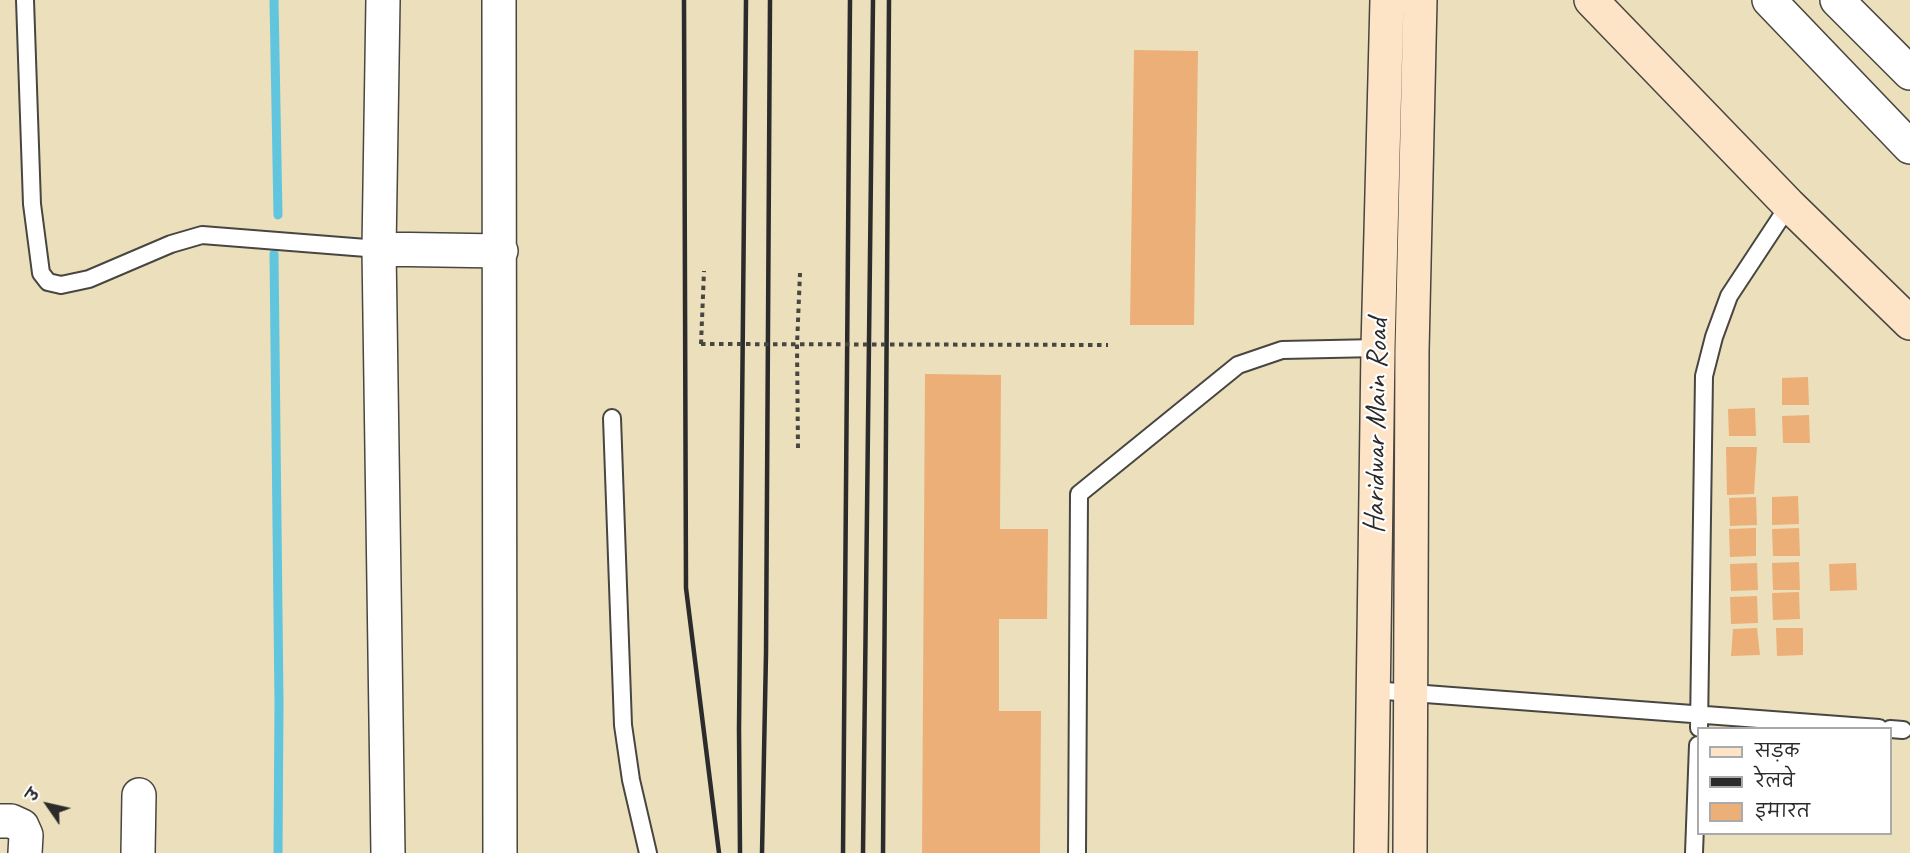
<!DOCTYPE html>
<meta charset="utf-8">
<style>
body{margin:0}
#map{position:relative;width:1910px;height:853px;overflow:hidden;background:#ecdfbc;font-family:Caveat,"Playpen Sans Deva",sans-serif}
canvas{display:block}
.legend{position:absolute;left:1697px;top:727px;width:195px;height:108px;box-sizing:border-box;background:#fff;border:2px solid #aaa;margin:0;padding:8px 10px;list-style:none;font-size:18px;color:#2b2b2b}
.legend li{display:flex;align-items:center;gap:12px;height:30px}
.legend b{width:30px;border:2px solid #aaa}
.north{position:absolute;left:18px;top:775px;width:60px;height:60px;-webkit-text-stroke:4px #fff;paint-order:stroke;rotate:304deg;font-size:16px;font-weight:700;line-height:24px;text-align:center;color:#2b2b2b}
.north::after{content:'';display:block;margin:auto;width:21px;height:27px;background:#2b2b2b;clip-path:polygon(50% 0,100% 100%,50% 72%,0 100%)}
</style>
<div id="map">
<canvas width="1910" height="853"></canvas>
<ul class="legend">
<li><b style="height:8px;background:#fee4c6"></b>सड़क</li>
<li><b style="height:8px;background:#2b2b2b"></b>रेलवे</li>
<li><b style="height:16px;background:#edaf78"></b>इमारत</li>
</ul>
<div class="north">उ</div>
</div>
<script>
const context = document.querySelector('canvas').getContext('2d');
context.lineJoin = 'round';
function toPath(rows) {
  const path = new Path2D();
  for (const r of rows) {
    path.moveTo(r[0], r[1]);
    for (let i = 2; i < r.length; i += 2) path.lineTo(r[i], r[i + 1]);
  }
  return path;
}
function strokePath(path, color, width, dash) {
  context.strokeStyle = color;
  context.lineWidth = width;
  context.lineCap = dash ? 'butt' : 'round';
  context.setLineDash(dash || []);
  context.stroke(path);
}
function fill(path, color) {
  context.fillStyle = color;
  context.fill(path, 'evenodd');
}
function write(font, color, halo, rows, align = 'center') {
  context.font = font + ' Caveat,sans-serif';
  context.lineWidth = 4.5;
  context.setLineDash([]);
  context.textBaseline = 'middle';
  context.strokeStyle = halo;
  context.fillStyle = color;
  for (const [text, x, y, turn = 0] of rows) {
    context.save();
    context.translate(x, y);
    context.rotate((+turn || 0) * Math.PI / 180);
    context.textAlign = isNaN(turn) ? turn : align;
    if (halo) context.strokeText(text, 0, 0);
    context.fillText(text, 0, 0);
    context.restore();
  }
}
strokePath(toPath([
 [274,0,278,215],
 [274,254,279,703,278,853]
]), '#60c5dd', 9);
fill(toPath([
 [1134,50,1198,51,1194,325,1130,325],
 [925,374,1001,375,1000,529,1048,529,1047,619,999,619,999,711,1041,711,1040,853,922,853],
 [1808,377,1809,405,1782,405,1782,378],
 [1755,408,1756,436,1729,436,1728,409],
 [1809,415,1810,443,1783,443,1782,416],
 [1726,447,1757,447,1754,494,1727,495],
 [1798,496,1799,524,1772,525,1772,497],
 [1756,497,1757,525,1730,526,1729,498],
 [1756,528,1756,556,1730,557,1729,529],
 [1799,528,1800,556,1773,556,1772,529],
 [1799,562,1800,590,1773,590,1772,563],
 [1757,563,1758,590,1731,591,1730,564],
 [1856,563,1857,590,1830,591,1829,564],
 [1799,592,1800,619,1773,620,1772,593],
 [1757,596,1758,623,1731,624,1730,597],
 [1757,628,1760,655,1731,656,1733,629],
 [1776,628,1803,628,1803,655,1777,656]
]), '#edaf78');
const lane = toPath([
 [25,0,32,204,41,273,48,282,61,285,89,279,171,244,202,235,379,249],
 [612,418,623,725,631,780,648,853],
 [1372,690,1879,728],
 [1699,728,1704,376,1714,337,1729,296,1789,205],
 [1890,729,1903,730],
 [1077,853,1079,494,1238,365,1282,350,1378,348],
 [1694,853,1698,745]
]);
const street = toPath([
 [383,0,379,249,388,853],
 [499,0,500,853],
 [1769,0,1910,147],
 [1837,0,1910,73],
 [379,249,501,251],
 [0,821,11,821,22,826,26,835,25,853],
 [138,853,139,795]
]);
const secondary = toPath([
 [1591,0,1789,205,1910,323],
 [1371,853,1378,348,1387,0],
 [1410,853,1412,351,1420,0]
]);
strokePath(lane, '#484641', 20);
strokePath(street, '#484641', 36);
strokePath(secondary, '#484641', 36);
strokePath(toPath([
 [701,344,704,271],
 [798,448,797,345,800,273]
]), '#484641', 4, [4.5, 4.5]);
strokePath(lane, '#fff', 16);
strokePath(street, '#fff', 33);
strokePath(secondary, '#fee4c6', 33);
strokePath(toPath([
 [684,0,686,588,719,853],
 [740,853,739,729,746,0],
 [762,853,766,654,770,0],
 [843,853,850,0],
 [863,853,873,0],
 [883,853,889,0]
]), '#2b2b2b', 4.5);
strokePath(toPath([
 [701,344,1108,345]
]), '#484641', 4, [4.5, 4.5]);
write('30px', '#2b2b2b', '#fff', [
 ["Haridwar Main Road",1377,426,-89]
]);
</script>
